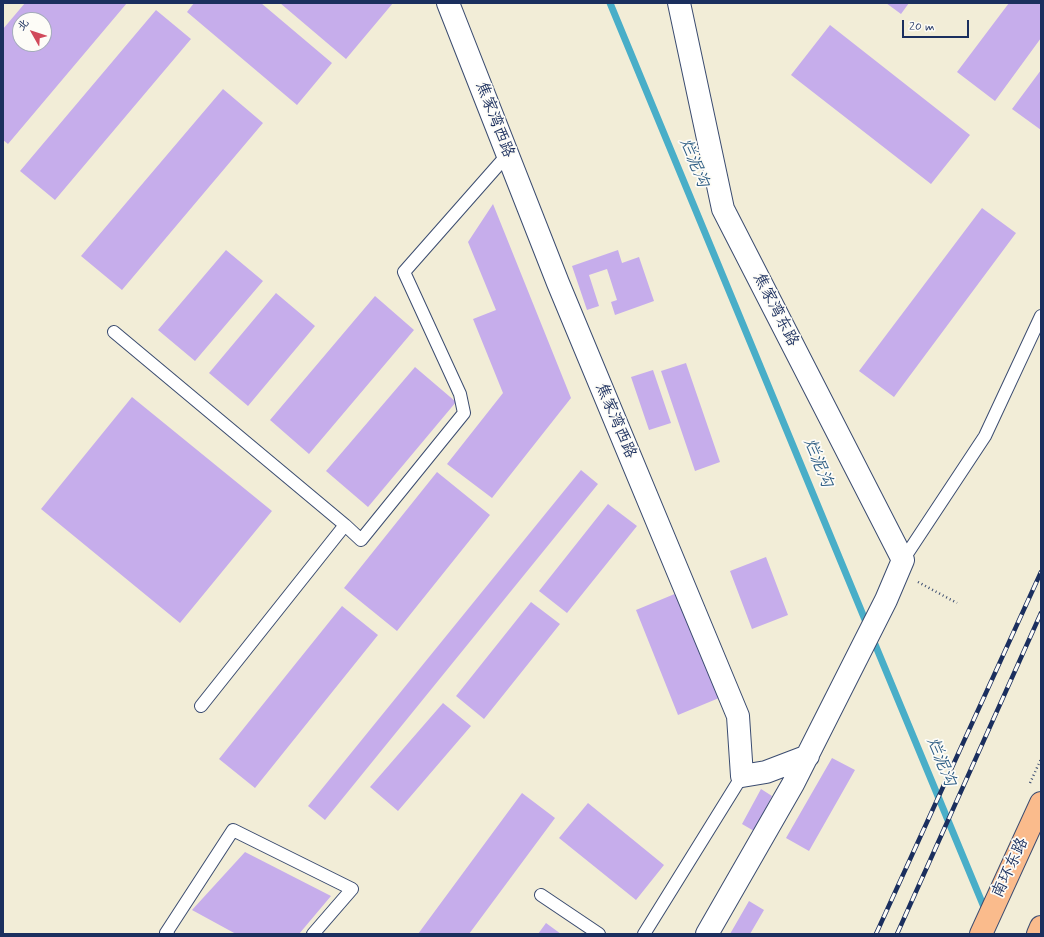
<!DOCTYPE html>
<meta charset="utf-8">
<style>
body{margin:0}
#map{position:relative;width:1044px;height:937px;overflow:hidden;background:#f2edd7;font-family:Mynerve,"LXGW WenKai TC",sans-serif}
canvas{display:block}
.frame{position:absolute;inset:0;border:4px solid #1b2f5e;pointer-events:none}
.north{position:absolute;left:12px;top:12px;width:40px;height:40px;box-sizing:border-box;background:#fdfcf7;border:1px solid #a3aaba;border-radius:50%;rotate:309deg;font-size:11px;font-weight:700;line-height:16px;text-align:center;color:#1b2f5e}
.north::after{content:'';display:block;margin:auto;width:14px;height:18px;background:#d1495b;clip-path:polygon(50% 0,100% 100%,50% 72%,0 100%)}
.scale{position:absolute;left:902px;top:20px;width:67px;height:18px;box-sizing:border-box;border:2px solid #1b2f5e;border-top:0;padding-left:5px;font-size:12px;line-height:14px;white-space:nowrap;color:#1b2f5e;-webkit-text-stroke:3px #fdfcf7;paint-order:stroke}
</style>
<div id="map">
<canvas width="1044" height="937"></canvas>
<div class="frame"></div>
<div class="north">北</div>
<div class="scale">20 m</div>
</div>
<script>
const context = document.querySelector('canvas').getContext('2d');
context.lineJoin = 'round';
function toPath(rows) {
  const path = new Path2D();
  for (const r of rows) {
    path.moveTo(r[0], r[1]);
    for (let i = 2; i < r.length; i += 2) path.lineTo(r[i], r[i + 1]);
  }
  return path;
}
function strokePath(path, color, width, dash) {
  context.strokeStyle = color;
  context.lineWidth = width;
  context.lineCap = dash ? 'butt' : 'round';
  context.setLineDash(dash || []);
  context.stroke(path);
}
function fill(path, color) {
  context.fillStyle = color;
  context.fill(path, 'evenodd');
}
function write(font, color, halo, rows, align = 'center') {
  context.font = font + ' Mynerve,"LXGW WenKai TC",sans-serif';
  context.lineWidth = 3.5;
  context.setLineDash([]);
  context.textBaseline = 'middle';
  context.strokeStyle = halo;
  context.fillStyle = color;
  for (const [text, x, y, turn = 0] of rows) {
    context.save();
    context.translate(x, y);
    context.rotate((+turn || 0) * Math.PI / 180);
    context.textAlign = isNaN(turn) ? turn : align;
    if (halo) context.strokeText(text, 0, 0);
    context.fillText(text, 0, 0);
    context.restore();
  }
}
strokePath(toPath([
 [610,3,868,627],
 [872,637,986,912]
]), '#49aec8', 7);
fill(toPath([
 [25,3,127,3,8,144,3,140,3,29],
 [20,20,44,20,44,44,20,44],
 [194,3,261,3,332,63,297,105,187,12],
 [280,3,393,3,346,59],
 [886,3,909,3,901,14],
 [1009,3,1041,3,1041,38,995,101,957,72],
 [156,10,191,39,55,200,20,171],
 [830,25,970,135,931,184,791,75],
 [1041,70,1041,130,1012,109],
 [223,89,263,123,122,290,81,256],
 [493,204,571,398,492,498,447,464,503,393,473,319,496,310,468,242],
 [982,208,1016,233,894,397,859,371],
 [226,250,263,281,195,361,158,330],
 [618,250,622,263,639,257,654,301,615,315,611,302,617,300,607,269,589,275,599,306,587,310,572,266],
 [276,293,315,326,248,406,209,373],
 [375,296,414,330,309,454,270,420],
 [686,363,720,462,695,471,661,371],
 [415,367,456,402,368,507,326,471],
 [653,370,671,423,649,430,631,377],
 [132,397,272,511,180,623,41,509],
 [581,470,598,484,325,820,308,806],
 [437,472,490,515,397,631,344,588],
 [608,504,637,526,567,613,539,591],
 [766,557,788,615,752,629,730,571],
 [677,593,719,698,678,715,636,610],
 [531,602,560,624,484,719,456,696],
 [342,606,378,635,255,788,219,759],
 [443,703,471,726,398,811,370,787],
 [832,758,855,770,809,851,786,838],
 [761,789,772,796,754,831,742,824],
 [522,793,555,818,469,934,418,934],
 [588,803,664,865,636,900,559,838],
 [245,852,331,896,299,934,236,934,192,910],
 [749,901,764,910,750,934,730,934],
 [546,923,561,934,538,934]
]), '#c6adeb');
const service = toPath([
 [114,332,345,525,201,706],
 [345,525,361,540,464,413,460,394,404,272,508,154],
 [903,560,985,436,1041,316],
 [541,895,599,934],
 [168,934,166,933,233,830,352,889,313,934],
 [644,934,742,776]
]);
const minor = toPath([
 [448,3,558,283,738,716,742,776,766,772,808,756],
 [679,3,723,209,903,560,886,600,793,784,707,934]
]);
const trunk = toPath([
 [981,934,1041,803],
 [1038,934,1041,927]
]);
strokePath(service, '#3b4c70', 14);
strokePath(minor, '#3b4c70', 24);
strokePath(trunk, '#3b4c70', 24);
strokePath(toPath([
 [918,582,957,603],
 [1030,783,1041,759]
]), '#3b4c70', 2.5, [1, 3]);
strokePath(service, '#fff', 12);
strokePath(minor, '#fff', 22);
strokePath(trunk, '#fabb8c', 22);
const rail = toPath([
 [876,934,1041,572],
 [897,934,1041,613]
]);
strokePath(rail, '#1b2f5e', 4.5);
strokePath(rail, '#fdfcf7', 3, [9]);
write('16px', '#1b2f5e', '#fdfcf7', [
 ["焦家湾西路",494,120,69],
 ["焦家湾东路",775,310,63],
 ["焦家湾西路",615,421,67],
 ["南环东路",1011,868,-65]
]);
write('italic 17px', '#2b5b83', '#fdfcf7', [
 ["烂泥沟",693,163,68],
 ["烂泥沟",817,463,68],
 ["烂泥沟",940,762,68]
]);
</script>
